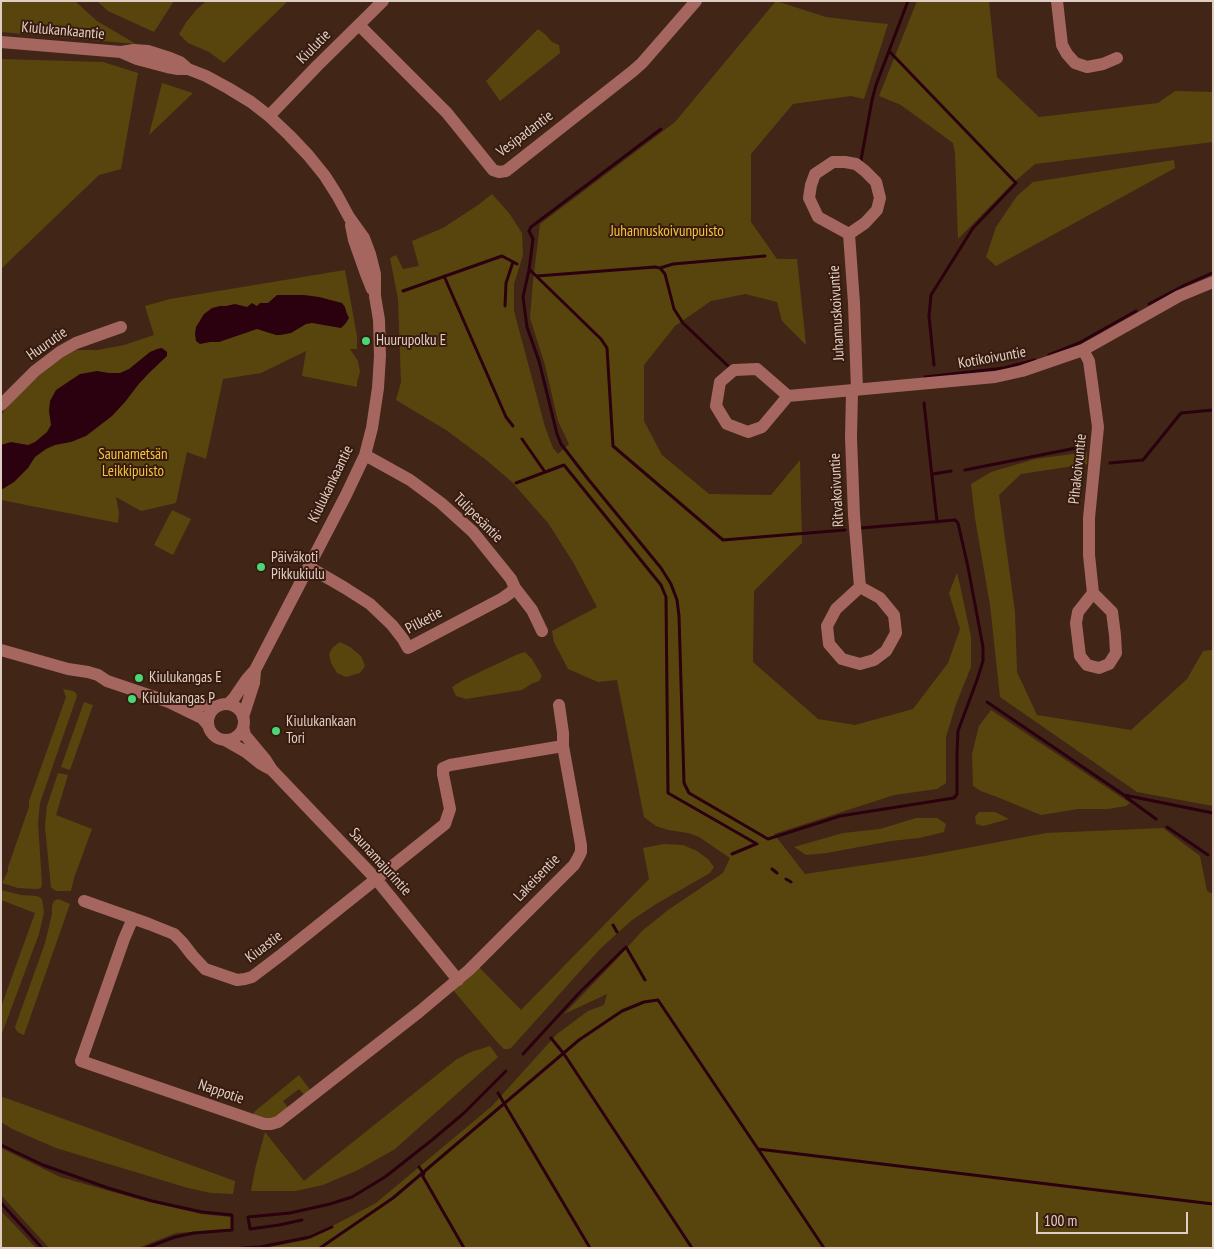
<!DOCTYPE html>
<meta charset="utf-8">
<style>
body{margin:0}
#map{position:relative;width:1214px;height:1249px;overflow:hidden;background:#412517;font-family:"PT Sans Narrow",sans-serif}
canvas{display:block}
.frame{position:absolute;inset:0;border:2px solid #e0cec5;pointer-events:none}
.scale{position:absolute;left:1036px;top:1212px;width:152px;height:22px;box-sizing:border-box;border:2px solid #e0cec5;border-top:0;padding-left:6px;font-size:15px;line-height:18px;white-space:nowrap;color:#e0cec5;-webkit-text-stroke:4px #361b0e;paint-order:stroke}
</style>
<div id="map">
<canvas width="1214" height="1249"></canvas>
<div class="frame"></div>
<div class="scale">100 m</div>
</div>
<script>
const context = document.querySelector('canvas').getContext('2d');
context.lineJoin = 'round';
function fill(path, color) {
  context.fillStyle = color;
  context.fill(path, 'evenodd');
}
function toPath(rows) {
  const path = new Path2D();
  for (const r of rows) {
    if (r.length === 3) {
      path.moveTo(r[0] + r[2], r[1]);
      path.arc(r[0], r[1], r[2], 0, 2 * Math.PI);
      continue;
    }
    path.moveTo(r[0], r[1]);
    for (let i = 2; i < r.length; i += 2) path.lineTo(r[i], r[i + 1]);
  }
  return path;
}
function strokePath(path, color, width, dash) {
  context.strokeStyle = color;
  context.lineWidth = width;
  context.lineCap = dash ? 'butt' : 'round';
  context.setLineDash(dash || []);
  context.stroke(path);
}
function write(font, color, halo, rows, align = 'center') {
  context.font = font + ' "PT Sans Narrow",sans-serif';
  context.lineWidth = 4;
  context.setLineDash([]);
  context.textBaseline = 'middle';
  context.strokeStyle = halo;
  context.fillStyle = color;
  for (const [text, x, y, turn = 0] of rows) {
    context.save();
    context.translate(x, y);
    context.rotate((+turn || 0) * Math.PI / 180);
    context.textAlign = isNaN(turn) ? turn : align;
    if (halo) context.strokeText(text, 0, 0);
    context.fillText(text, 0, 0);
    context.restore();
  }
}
fill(toPath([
 [1,1,75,1,97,21,136,44,1,32],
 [97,1,174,1,154,32,108,11],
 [206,1,288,1,224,63,209,52,188,43,179,34,187,21,197,9],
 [776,1,826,17,867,22,888,24,864,99,851,96,793,104,751,154,751,222,777,259,797,259,806,345,782,321,777,302,745,294,711,301,675,326,644,365,644,421,662,455,709,494,771,495,800,460,802,543,754,591,753,662,818,719,855,725,913,709,948,663,960,629,949,593,957,573,960,585,971,637,971,667,956,704,946,737,946,783,937,789,894,795,774,834,805,874,925,856,1046,833,1163,828,1200,856,1207,891,1213,894,1213,1248,264,1248,306,1240,376,1203,431,1157,492,1106,557,1034,588,1011,604,1005,607,994,564,1014,616,960,642,931,668,910,723,873,730,858,699,837,688,833,668,830,656,826,644,817,617,680,598,682,568,669,554,642,552,631,597,607,573,562,548,523,512,482,485,459,446,430,396,400,401,382,398,299,390,258,396,255,403,269,419,266,412,241,443,228,478,205,492,194,509,213,522,233,523,255,514,284,514,311,545,427,553,448,558,454,569,444,558,421,545,365,530,318,533,281,540,224,675,122],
 [917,1,989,1,997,77,1039,117,1158,103,1175,91,1213,92,1213,142,1035,164,1012,184,958,239,955,153,953,143,901,105,879,96],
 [538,29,546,35,552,42,559,45,560,53,500,101,486,81],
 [1,59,103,62,138,73,121,169,99,175,1,269],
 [162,83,193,93,149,135],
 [1174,160,1175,168,996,266,986,257,996,227,1017,196,1033,182],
 [345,270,357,336,357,349,350,349,358,361,360,372,357,382,357,387,302,376,306,351,261,373,223,379,206,459,187,452,176,503,141,511,116,497,119,513,118,523,1,500,1,415,16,397,43,372,65,356,77,350,98,350,124,345,154,335,145,306,170,299],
 [1087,452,1087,464,1021,474,999,495,1015,612,1017,672,1037,715,1131,730,1187,679,1203,651,1213,650,1213,806,1137,792,1000,697,990,605,975,518,971,484,991,472,1035,459],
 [172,510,191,519,173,555,154,545],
 [340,642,350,647,361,656,365,666,360,673,346,677,337,673,331,663,329,654,333,647],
 [525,652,532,659,542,676,539,681,531,684,522,690,466,699,456,696,452,687,463,680,516,655],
 [63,689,73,691,76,693,77,696,40,803,38,823,42,884,41,888,38,889,18,888,2,883,8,871,8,867,29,807,29,801,66,697],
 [84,702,93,705,70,770,61,767],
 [991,710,1103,785,1130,803,1126,806,1108,809,1078,809,1041,815,997,797,981,791,973,786,972,754,979,726],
 [58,773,68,775,56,815,92,829,74,878,71,891,57,891,54,890,51,887,45,827,46,816,47,806],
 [979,812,995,812,1009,819,983,826,976,824,975,817],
 [916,818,937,818,946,824,944,832,919,838,891,841,827,853,806,855,794,847,843,833,880,829],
 [664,844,683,845,697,851,708,859,714,867,710,873,656,904,632,920,600,949,511,1048,508,1049,504,1049,497,1042,453,990,479,967,521,1010,649,879,643,848],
 [1,890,21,895,37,896,42,899,44,912,39,934,1,1036,1,1007,35,913,1,900],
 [58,899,70,904,24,1035,19,1033,16,1030,15,1027,45,943,52,914,52,906,54,901],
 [490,1046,498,1057,395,1149,358,1170,323,1185,296,1191,251,1191,255,1169,265,1132,304,1181,457,1059,471,1052],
 [299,1075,311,1091,305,1096,299,1089,283,1101,289,1109,270,1120,253,1116,254,1112],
 [3,1097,235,1181,233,1194,211,1193,188,1188,56,1148,12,1129,1,1122,1,1098],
 [1,1148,60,1177,138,1199,201,1214,231,1217,231,1229,176,1233,138,1248,49,1248,1,1195],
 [1,1211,36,1248,1,1248]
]), '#58450e');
fill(toPath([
 [277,295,304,295,319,297,342,303,345,307,347,314,349,318,346,323,341,328,312,323,306,324,291,333,280,335,276,335,257,329,219,342,210,342,200,344,196,341,195,334,196,327,204,314,212,308,220,306,226,306,235,304,247,307,252,303,257,306,260,303,268,303],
 [162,348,167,352,167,356,149,373,138,385,125,402,112,416,86,436,71,442,55,445,46,449,35,457,28,468,14,482,1,490,1,445,11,442,28,445,35,442,47,432,51,425,49,411,50,401,56,390,80,374,97,371,109,373,120,373,129,369,150,352,157,349]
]), '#2b000f');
strokePath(toPath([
 [889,51,1016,183,973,228,931,295,929,316,934,365],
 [661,129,531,227,529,231,533,239,529,270,523,297,527,327,539,361,557,434,561,444,588,479,661,568,671,584,677,600,679,616,684,783,689,793,768,839,840,816,954,798,957,794,957,754,958,731,977,680,983,661,983,647,968,567,958,523,955,520,861,528],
 [861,160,872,100,876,85,908,1],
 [660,268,673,264,765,256],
 [530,270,601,339,607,348,613,446,723,540,845,530],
 [444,276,506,417,513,426],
 [537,276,655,267,660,268,665,274,674,309,683,323,728,366],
 [403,291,502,256,517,264],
 [1149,304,1185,285,1212,273],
 [505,306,506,283,513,262],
 [1049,355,1079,343,1136,311],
 [925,377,1004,368,1035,360],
 [924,403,937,522],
 [522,439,545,472],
 [1110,463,1143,460,1181,413,1213,410],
 [965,470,1081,447],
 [933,474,951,471],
 [516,483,564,465,661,585,666,597,668,793,757,844],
 [987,702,1124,795,1213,813],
 [1126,797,1156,819],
 [1167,827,1208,855],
 [732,854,756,844],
 [772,869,777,873],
 [786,879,791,882],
 [613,925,617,932],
 [551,1038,564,1054,692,1248],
 [523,1054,580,992,626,947,645,980],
 [498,1093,590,1248],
 [1,1145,43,1165,108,1188,152,1201,202,1212,232,1215,232,1230,194,1233,175,1237,146,1248],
 [758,1149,824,1248],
 [419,1167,424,1174],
 [422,1175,464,1248],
 [1,1203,42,1248],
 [302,1220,279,1225,250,1229,248,1217,290,1213,330,1204,352,1197,385,1177,432,1140,464,1113,506,1071],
 [242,1248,260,1247,310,1237,332,1227],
 [320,1248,393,1198,579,1040,622,1011,644,1002,658,1000,758,1149,1213,1204]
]), '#2b000f', 3);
strokePath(toPath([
 [1057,1,1062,45,1067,54,1075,63,1087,67,1103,64,1117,58],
 [359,25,447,113,493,170,499,172,506,171,633,71,642,63,696,1],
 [1,42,121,52,134,50,148,51,170,58,180,62,188,69,206,76,228,88,251,102,269,116,289,135,308,155,325,176,337,195,349,217,364,238,370,254,375,274,375,296,379,320,380,356,378,388,372,428,365,455,346,495,255,670,247,679,234,698,228,704],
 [123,53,137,59,167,67,178,69,188,69],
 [269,116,317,66,383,1],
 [351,225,354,240,366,274,372,289],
 [849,234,818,217,809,198,811,185,815,174,833,162,845,162,856,164,865,171,876,182,880,198,877,210,865,223,849,234,854,303,857,390],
 [1083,350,1089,361,1098,427,1089,518,1089,555,1093,593,1078,612,1076,623,1080,656,1087,665,1099,668,1109,664,1116,653,1115,635,1112,612,1093,593],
 [852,391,851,438,854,515,860,587,836,609,827,626,829,644,842,659,860,664,874,660,886,651,896,633,894,615,880,598,860,587],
 [788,396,762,427,748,432,727,424,716,406,720,382,734,370,757,369,788,396,995,377,1022,371,1083,350,1179,296,1213,282],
 [1,405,35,371,60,352,76,343,121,327],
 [365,455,410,480,441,503,473,532,511,579,515,588,532,610,542,631],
 [309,567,345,588,370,604,392,625,403,639,408,648,503,598,510,593,515,588],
 [1,650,68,669,88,672,98,675,107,681,169,702,202,718,208,725],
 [176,702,216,707],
 [226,722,18],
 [243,717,254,683,255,671],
 [225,740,246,752,261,764,272,770,265,759,245,735,243,727],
 [272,770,376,879,458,980],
 [84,901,149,924,174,934,182,942,192,955,205,969,237,980,245,979,252,977,281,955,445,824,450,809,443,774,443,768,450,765,563,746],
 [133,918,124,939,81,1061,264,1124,271,1124,278,1122,419,1012,469,970,574,865,578,858,581,852,581,845,563,746,563,733,559,705]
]), '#a56660', 12);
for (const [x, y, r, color] of [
 [366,341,5,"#4ad778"],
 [261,567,5,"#4ad778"],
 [139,678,5,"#4ad778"],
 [132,699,5,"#4ad778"],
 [276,731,5,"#4ad778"]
]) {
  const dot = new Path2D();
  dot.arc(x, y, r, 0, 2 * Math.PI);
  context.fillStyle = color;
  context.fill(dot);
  strokePath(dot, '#361b0e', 2);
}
write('15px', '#e0cec5', '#361b0e', [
 ["Kiulukankaantie",63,31,5],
 ["Kiulutie",314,47,-45],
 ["Vesipadantie",525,134,-37],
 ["Juhannuskoivuntie",837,313,-93],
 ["Huurutie",47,344,-35],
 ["Kotikoivuntie",992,358,-10],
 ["Pihakoivuntie",1078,469,-84],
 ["Kiulukankaantie",331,484,-64],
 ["Ritvakoivuntie",837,490,-93],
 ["Tulipesäntie",478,518,45],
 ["Pilketie",424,621,-28],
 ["Saunamajurintie",380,862,48],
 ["Lakeisentie",537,878,-46],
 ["Kiuastie",264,947,-37],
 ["Nappotie",221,1092,19]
]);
write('15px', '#f6c53d', '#361b0e', [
 ["Juhannuskoivunpuisto",667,232],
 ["Saunametsän",133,455],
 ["Leikkipuisto",133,472]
]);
write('15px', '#e0cec5', '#361b0e', [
 ["Huurupolku E",376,341],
 ["Päiväkoti",271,558],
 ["Pikkukiulu",271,575],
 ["Kiulukangas E",149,678],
 ["Kiulukangas P",142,699],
 ["Kiulukankaan",286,722],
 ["Tori",286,739]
], 'left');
</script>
